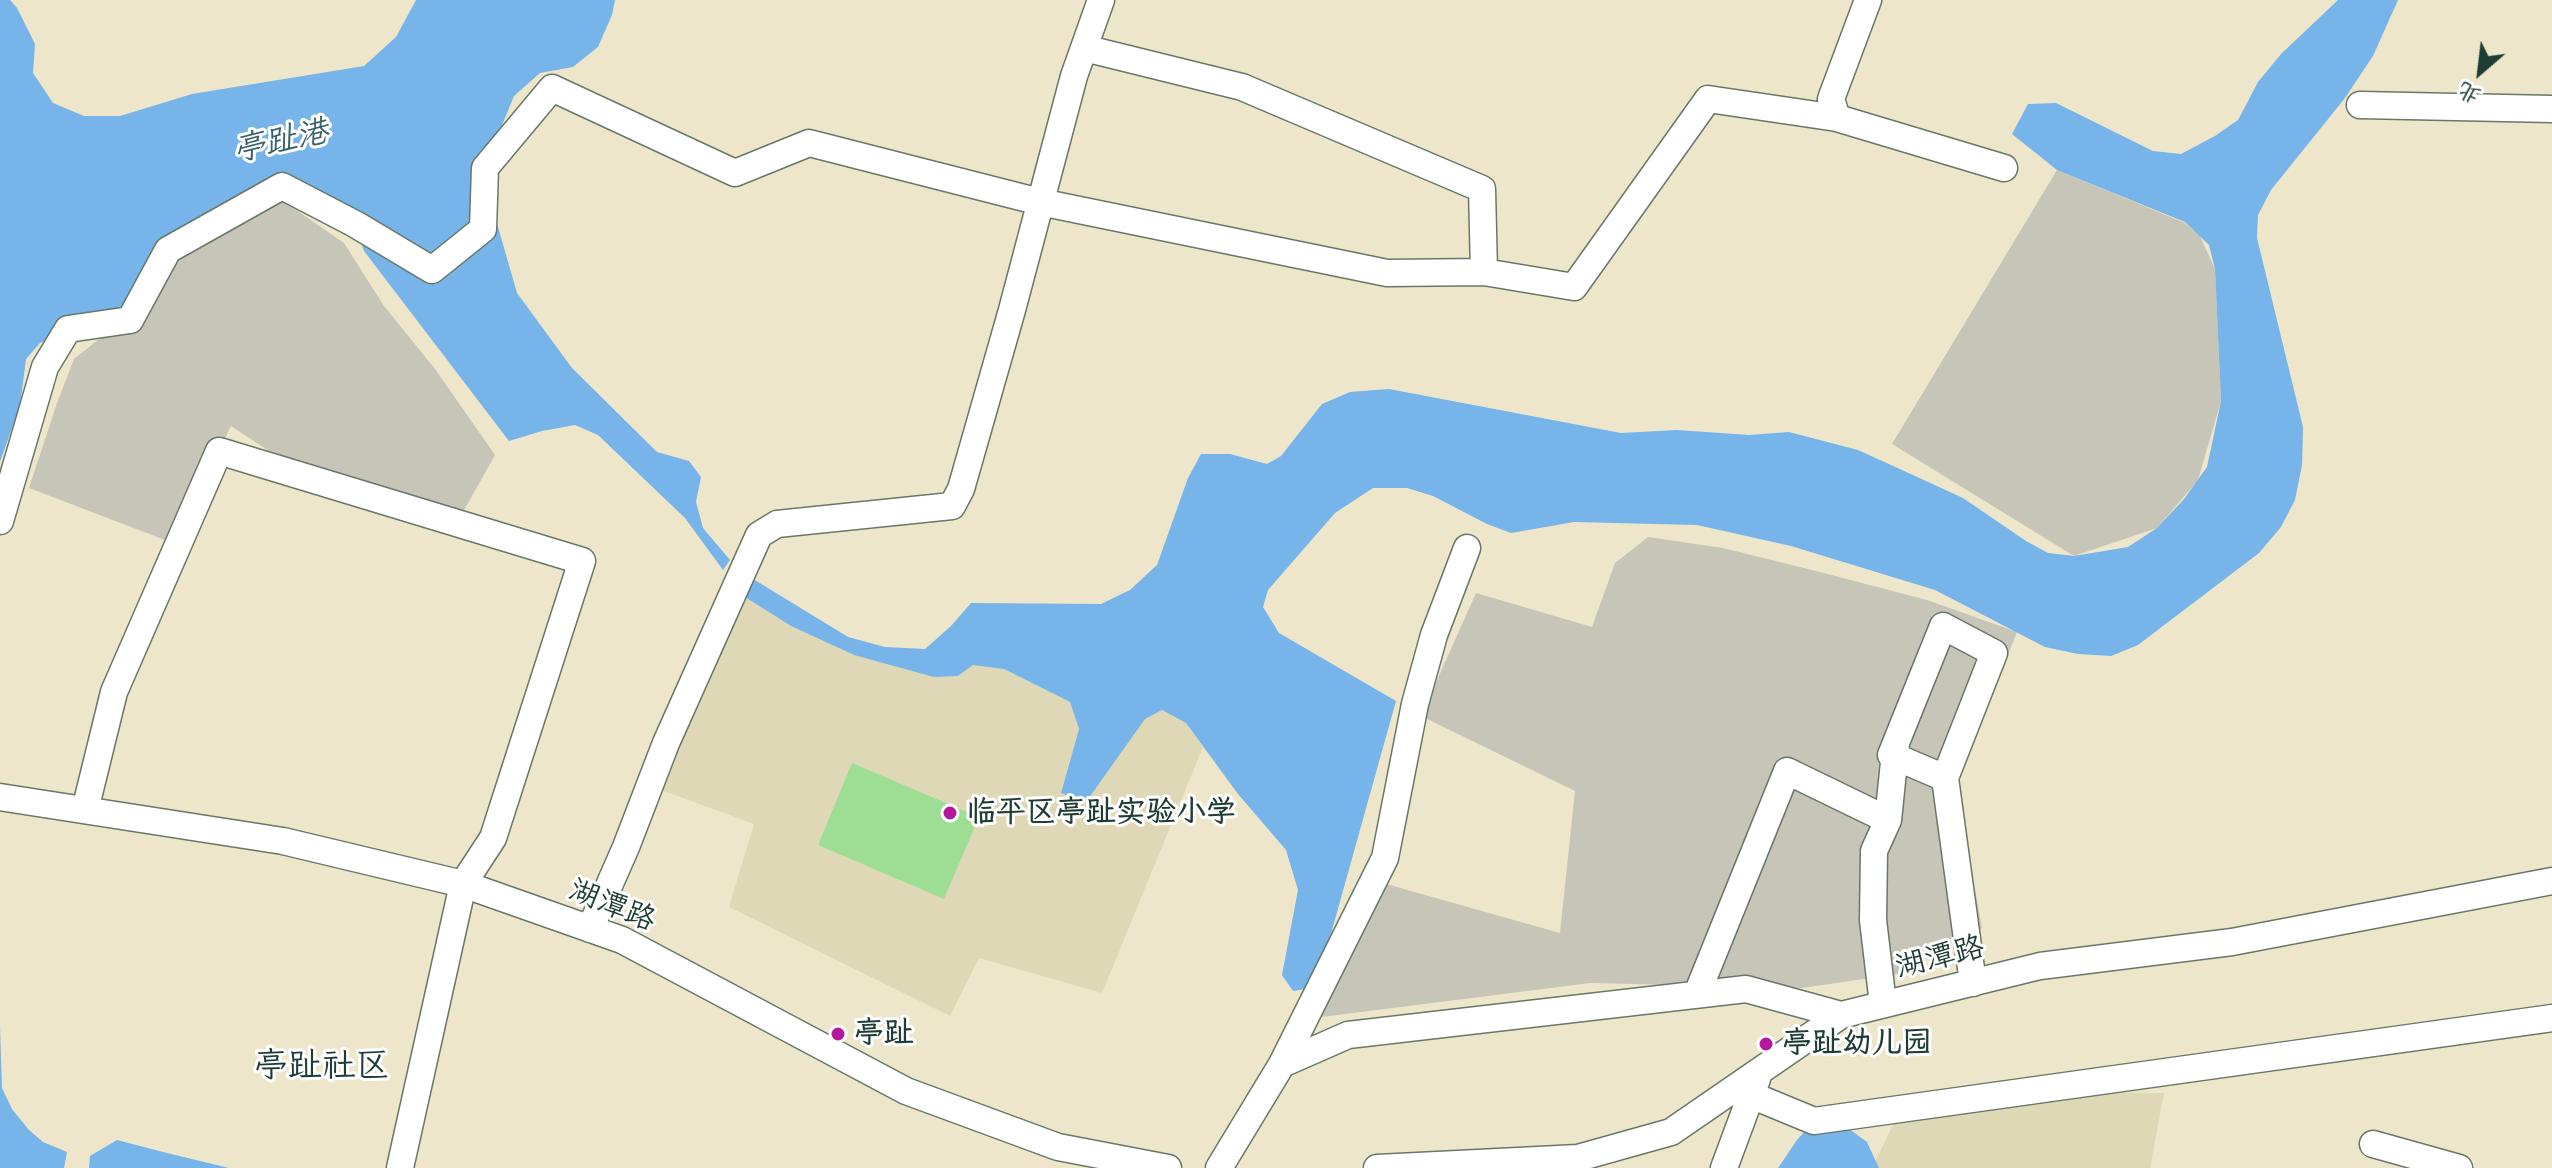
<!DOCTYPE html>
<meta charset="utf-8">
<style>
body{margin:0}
#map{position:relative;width:2552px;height:1168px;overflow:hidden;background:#eee6ca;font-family:"Shantell Sans","LXGW WenKai TC",sans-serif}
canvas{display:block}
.north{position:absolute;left:2440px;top:32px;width:80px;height:80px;-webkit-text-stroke:6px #fff;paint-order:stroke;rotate:208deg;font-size:22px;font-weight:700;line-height:32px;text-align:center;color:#1f3d34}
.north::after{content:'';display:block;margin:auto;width:28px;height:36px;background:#1f3d34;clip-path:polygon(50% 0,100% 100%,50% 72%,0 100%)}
</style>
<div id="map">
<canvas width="2552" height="1168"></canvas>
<div class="north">北</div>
</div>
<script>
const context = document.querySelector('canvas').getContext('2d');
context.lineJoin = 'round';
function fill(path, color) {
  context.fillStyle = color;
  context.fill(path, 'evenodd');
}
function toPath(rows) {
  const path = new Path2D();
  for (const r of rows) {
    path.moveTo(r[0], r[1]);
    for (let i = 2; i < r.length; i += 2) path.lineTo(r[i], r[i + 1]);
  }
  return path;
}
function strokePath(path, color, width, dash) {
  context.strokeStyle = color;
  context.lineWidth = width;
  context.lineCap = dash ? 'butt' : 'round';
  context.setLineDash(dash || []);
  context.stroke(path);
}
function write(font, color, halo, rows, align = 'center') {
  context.font = font + ' "Shantell Sans","LXGW WenKai TC",sans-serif';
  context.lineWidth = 6;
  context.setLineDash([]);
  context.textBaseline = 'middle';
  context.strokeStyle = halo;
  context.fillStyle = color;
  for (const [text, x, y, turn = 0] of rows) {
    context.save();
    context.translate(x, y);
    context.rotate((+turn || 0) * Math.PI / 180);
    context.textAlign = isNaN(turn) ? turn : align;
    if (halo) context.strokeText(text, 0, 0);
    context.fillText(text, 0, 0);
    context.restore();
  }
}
fill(toPath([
 [737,592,791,626,854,655,958,676,973,664,1004,669,1070,702,1079,729,1061,792,1086,801,1145,719,1162,710,1186,723,1203,747,1102,993,979,958,950,1016,729,907,754,824,661,790],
 [1996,1091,2164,1093,2150,1168,1872,1168,1893,1125]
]), '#dfd8b7');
fill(toPath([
 [2057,170,2185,223,2200,236,2215,269,2221,401,2198,480,2157,528,2074,556,1892,444],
 [270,192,344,243,384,306,435,369,495,455,463,512,412,516,269,451,231,426,173,543,29,488,57,403,74,359,133,312,183,241],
 [1648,537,1723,548,1820,572,1927,600,2017,632,1956,787,1982,928,1898,974,1802,988,1590,983,1306,1019,1379,882,1560,933,1575,791,1421,716,1476,593,1592,627,1615,563]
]), '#c6c5b8');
fill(toPath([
 [852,763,979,817,944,899,818,845]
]), '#9dde94');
fill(toPath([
 [0,0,10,0,17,8,35,44,33,73,53,103,84,116,120,116,192,94,364,66,396,37,416,0,615,0,612,15,598,47,573,67,540,73,514,96,498,135,496,220,517,293,572,368,657,452,689,461,701,477,696,502,703,528,730,560,723,570,685,518,598,435,575,425,542,431,509,441,364,251,355,224,322,196,250,192,203,214,175,238,127,305,40,343,26,359,20,405,0,462],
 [2338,0,2398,0,2373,56,2345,98,2271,190,2258,215,2257,238,2303,427,2302,465,2295,500,2281,527,2259,553,2138,645,2111,656,2078,654,2045,647,1935,590,1791,546,1697,525,1574,522,1511,533,1487,524,1433,496,1407,488,1373,488,1335,513,1268,590,1263,607,1279,633,1396,701,1322,966,1312,988,1293,991,1282,975,1298,890,1286,850,1238,794,1186,723,1162,710,1145,719,1086,802,1061,793,1079,729,1070,702,1004,669,973,665,958,676,934,677,854,655,791,626,737,592,745,574,848,637,885,647,925,649,951,626,971,603,1101,604,1130,590,1157,565,1188,478,1201,454,1230,454,1267,464,1281,456,1322,404,1350,392,1389,389,1621,433,1677,430,1749,435,1789,432,1858,450,1902,470,1963,498,2026,541,2048,553,2074,556,2128,547,2157,528,2184,499,2207,467,2221,401,2215,269,2209,245,2185,222,2057,170,2012,134,2028,104,2056,103,2153,151,2181,154,2215,136,2238,120,2258,82,2281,54],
 [0,1026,2,1088,12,1109,29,1130,43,1142,67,1152,64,1168,0,1168],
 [1814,1121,1845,1126,1867,1142,1879,1168,1778,1168,1797,1140],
 [117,1140,167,1153,229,1168,89,1168,90,1156]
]), '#76b4e9');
const minor = toPath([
 [1868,0,1831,99,1837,118,2004,168],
 [1084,48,1242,87,1482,189,1484,272,1574,287,1708,99,1837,118],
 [2360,105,2552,109],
 [0,521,45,367,68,329,130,320,168,250,282,186,355,224,432,270,483,229,485,168,552,88,735,173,809,143,1040,202,1387,273,1484,272],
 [1945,778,1891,755,1943,626,1994,653,1945,778,1973,983],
 [0,797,283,841,463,884,622,940,906,1091,1058,1147,1168,1168],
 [85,810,114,692,219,451,582,561,493,838,463,884,400,1168],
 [590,929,626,847,666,743,759,535,777,524,952,506,961,489,1012,310,1074,76,1101,0],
 [1697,994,1787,771,1888,820,1896,743],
 [1883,1004,1873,920,1874,851,1888,820],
 [1282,1064,1385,858,1415,704,1434,635,1467,548],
 [1751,1095,1814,1121,2552,1018],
 [2373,1144,2459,1168],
 [1219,1168,1282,1064,1348,1035,1746,989,1841,1015],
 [1377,1168,1578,1158,1671,1132,1841,1015,2040,966,2232,942,2552,881],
 [1724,1168,1757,1079]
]);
strokePath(minor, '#677868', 29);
strokePath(minor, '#fff', 26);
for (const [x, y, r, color] of [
 [950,813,8,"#b5179e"],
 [838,1034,8,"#b5179e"],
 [1766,1044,8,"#b5179e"]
]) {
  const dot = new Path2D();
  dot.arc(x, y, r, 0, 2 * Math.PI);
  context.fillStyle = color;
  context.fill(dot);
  strokePath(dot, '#fff', 3);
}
write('bold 30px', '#1f3d34', '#fff', [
 ["临平区亭趾实验小学",966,813],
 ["亭趾",854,1034],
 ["亭趾幼儿园",1782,1044]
], 'left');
write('30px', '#1f3d34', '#fff', [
 ["湖潭路",612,906,22],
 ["湖潭路",1940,958,-14]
]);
write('italic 32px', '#39616a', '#fff', [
 ["亭趾港",281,142,-12]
]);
write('34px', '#1f3d34', '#fff', [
 ["亭趾社区",322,1067]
]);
</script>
